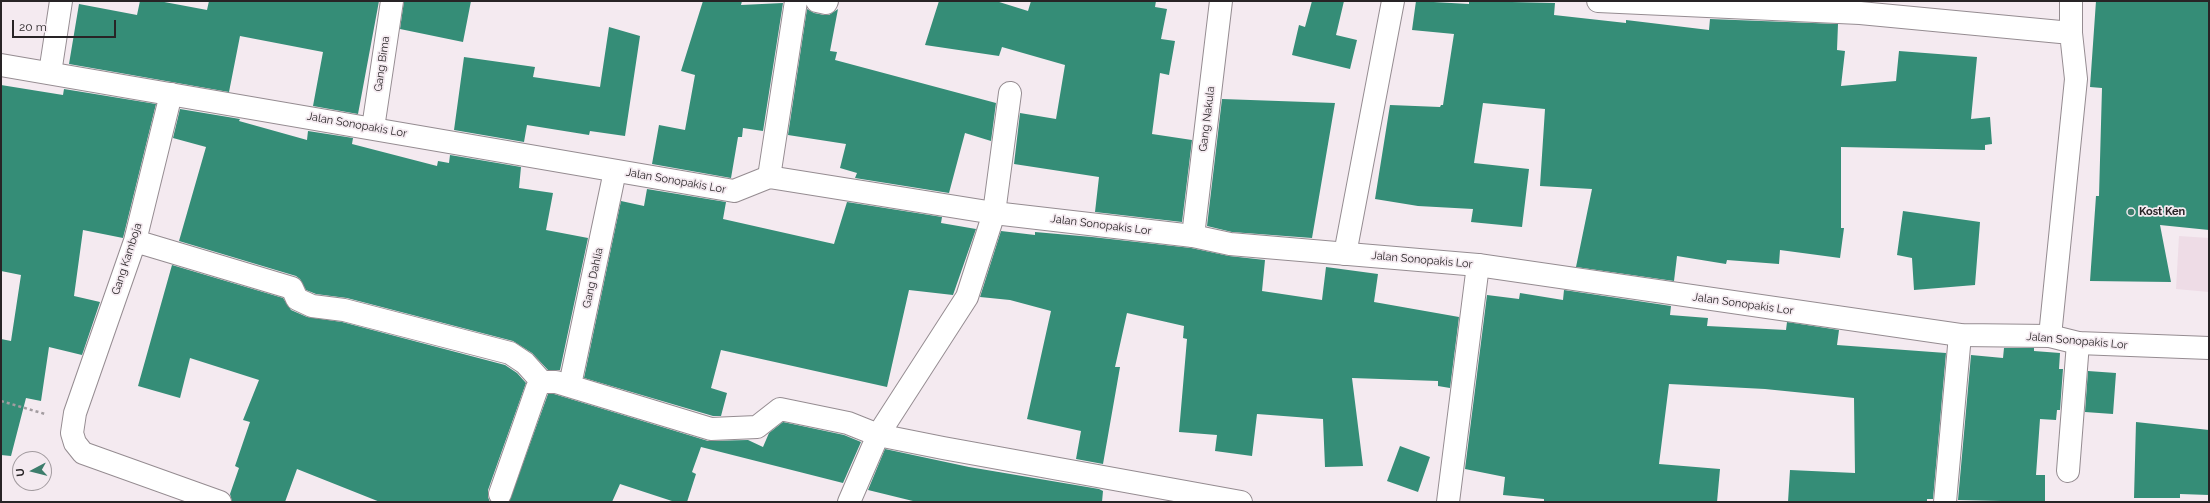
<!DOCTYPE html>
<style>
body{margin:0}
#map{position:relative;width:2210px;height:503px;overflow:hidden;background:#f4eaf0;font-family:Raleway,sans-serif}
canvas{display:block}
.frame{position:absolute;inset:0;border:2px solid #282426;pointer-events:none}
.north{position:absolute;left:12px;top:451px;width:40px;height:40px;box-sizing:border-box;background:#f4eaf0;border:1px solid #a29b9f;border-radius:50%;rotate:263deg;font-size:11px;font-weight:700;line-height:16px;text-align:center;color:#282426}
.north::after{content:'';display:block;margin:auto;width:14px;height:18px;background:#3d7d6c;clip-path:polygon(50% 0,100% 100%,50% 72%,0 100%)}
.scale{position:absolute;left:12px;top:20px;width:104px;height:18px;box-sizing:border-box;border:2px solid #282426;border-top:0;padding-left:5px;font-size:12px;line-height:14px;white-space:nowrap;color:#282426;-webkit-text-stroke:3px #f4eaf0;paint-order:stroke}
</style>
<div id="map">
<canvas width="2210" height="503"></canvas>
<div class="frame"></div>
<div class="north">U</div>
<div class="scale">20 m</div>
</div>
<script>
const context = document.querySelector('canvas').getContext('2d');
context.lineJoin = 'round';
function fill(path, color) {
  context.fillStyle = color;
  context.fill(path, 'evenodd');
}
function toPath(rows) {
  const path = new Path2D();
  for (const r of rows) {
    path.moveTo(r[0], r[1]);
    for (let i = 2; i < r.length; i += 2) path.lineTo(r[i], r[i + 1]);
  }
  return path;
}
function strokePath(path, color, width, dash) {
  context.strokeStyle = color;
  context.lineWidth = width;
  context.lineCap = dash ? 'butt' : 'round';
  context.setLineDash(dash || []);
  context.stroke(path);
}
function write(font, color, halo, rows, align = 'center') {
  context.font = font + ' Raleway,sans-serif';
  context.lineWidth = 3.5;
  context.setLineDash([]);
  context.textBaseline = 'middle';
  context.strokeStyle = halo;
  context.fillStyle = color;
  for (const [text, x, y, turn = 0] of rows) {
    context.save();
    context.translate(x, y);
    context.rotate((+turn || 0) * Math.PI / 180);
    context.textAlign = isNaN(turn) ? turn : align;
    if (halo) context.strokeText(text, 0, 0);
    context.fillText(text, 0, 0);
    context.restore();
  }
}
fill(toPath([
 [2179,236,2209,238,2209,292,2176,289]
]), '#eedce6');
fill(toPath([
 [140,1,159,1,207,10,209,1,379,1,358,114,313,106,323,52,240,36,229,92,69,64,79,4,137,15],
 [404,1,471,1,463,42,400,29],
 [703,1,742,1,741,5,783,3,763,131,743,128,742,137,738,137,731,178,652,164,659,125,685,130,695,75,681,71],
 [939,1,996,1,1028,11,1031,1,1156,1,1155,7,1167,9,1161,39,1175,41,1169,75,1160,73,1152,134,1192,140,1182,222,1095,212,1099,177,1014,164,1020,113,1056,119,1065,65,1002,47,999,56,925,45],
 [1312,1,1344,1,1336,35,1357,40,1350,69,1292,55,1299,25,1305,27],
 [1416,1,1469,4,1469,1,1555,3,1554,15,1626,23,1626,20,1709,30,1710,19,1838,24,1837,50,1845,51,1841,86,1896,81,1899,51,1977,57,1971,119,1990,117,1992,144,1985,145,1985,150,1841,147,1841,228,1844,228,1840,258,1780,250,1779,264,1727,260,1726,264,1677,256,1674,281,1576,267,1592,189,1540,186,1545,109,1483,103,1474,163,1529,169,1522,227,1471,222,1473,209,1418,206,1375,199,1390,105,1440,107,1441,105,1443,105,1454,34,1412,30],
 [2096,1,2209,1,2209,230,2160,225,2171,282,2090,281,2096,196,2099,196,2102,88,2090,87],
 [807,9,814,13,824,15,829,15,838,9,830,51,837,52,835,60,996,103,991,141,965,133,949,193,855,178,857,173,840,168,846,144,788,135],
 [609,27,640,36,625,136,590,131,589,135,527,125,524,142,454,130,464,57,535,67,533,77,600,87],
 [1,85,63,95,64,89,156,104,123,238,83,230,74,296,100,302,82,355,49,347,41,401,26,398,11,456,1,455,1,339,11,341,21,275,1,271],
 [1222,99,1335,103,1312,238,1232,232,1207,226],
 [180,109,240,119,239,121,307,140,308,131,353,138,352,144,437,166,438,161,449,163,450,155,521,167,519,188,553,193,546,230,588,238,560,370,548,370,532,353,513,341,347,298,316,294,306,290,300,279,296,276,179,241,206,147,173,138],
 [647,189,726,202,723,219,834,244,847,202,942,217,941,223,976,229,953,295,909,290,887,387,721,350,711,388,727,393,721,416,713,416,584,378,621,201,644,206],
 [1903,211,1980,222,1975,285,1914,290,1912,258,1897,255],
 [1001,231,1035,235,1035,232,1092,237,1191,248,1229,256,1265,260,1262,291,1322,300,1326,267,1378,274,1374,302,1459,317,1450,388,1438,386,1438,381,1352,378,1363,466,1325,467,1323,419,1257,414,1252,456,1215,451,1217,435,1179,432,1187,339,1183,338,1184,326,1127,313,1115,367,1120,367,1103,464,1076,459,1081,431,1027,419,1051,311,1010,300,980,297],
 [172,265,283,298,291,310,307,317,342,322,505,365,517,373,526,383,488,490,488,497,490,502,380,502,297,469,285,502,232,502,230,494,239,468,235,466,250,422,243,420,259,380,190,358,180,398,138,386],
 [1564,290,1671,306,1670,315,1708,318,1707,326,1786,330,1787,322,1839,330,1837,345,1946,353,1933,499,1927,499,1927,502,1788,502,1790,470,1855,473,1854,398,1765,389,1669,384,1659,464,1720,469,1717,502,1544,502,1544,499,1503,495,1505,477,1465,469,1487,295,1519,299,1520,293,1563,300],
 [2004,348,2034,348,2034,351,2060,353,2059,369,2063,369,2060,410,2057,410,2056,420,2040,419,2036,475,2045,475,2045,502,1958,500,1971,355,2003,358],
 [2088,371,2116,373,2113,414,2085,412],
 [548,394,554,394,708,441,748,440,763,447,769,433,783,422,844,435,861,442,843,483,701,447,692,472,696,474,687,502,675,502,620,484,612,502,509,502],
 [2136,422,2209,430,2209,495,2180,494,2180,498,2134,498],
 [1400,446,1430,457,1418,492,1387,481],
 [885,449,969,467,1099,489,1103,491,1102,502,917,502,868,490]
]), '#358d77');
const street = toPath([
 [817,1,826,3,827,1],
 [1598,1,1860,13,2071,33],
 [50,73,61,1],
 [171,94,135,241,75,413,72,433,75,443,83,453,220,502],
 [373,128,392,1],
 [769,177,796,1],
 [1193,236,1221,1],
 [135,241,292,288,297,299,312,306,344,310,510,353,525,363,542,382],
 [1345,254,1393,1],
 [2050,336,2076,79,2071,33,2071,1],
 [570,385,615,171],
 [2068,471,2078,343],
 [500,494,537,388,542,382,556,382,711,429,757,427,780,409,848,423,878,435,943,448,1241,502],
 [849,502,878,435,967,297,994,213,1010,93],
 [1448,502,1478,265],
 [1945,502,1960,335]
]);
const secondary = toPath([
 [1,65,734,191,769,177,994,213,1193,236,1230,244,1478,265,1960,335,2050,336,2078,343,2209,348]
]);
strokePath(street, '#958c91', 24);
strokePath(secondary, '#958c91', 24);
strokePath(toPath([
 [1,401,45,414]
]), '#a39ca0', 2.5, [3, 3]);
strokePath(street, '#fff', 22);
strokePath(secondary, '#fff', 22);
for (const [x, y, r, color] of [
 [2131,212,4,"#3d7d6c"]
]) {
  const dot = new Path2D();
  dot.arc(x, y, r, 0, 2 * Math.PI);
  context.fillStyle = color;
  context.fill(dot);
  strokePath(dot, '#f4eaf0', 1.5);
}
write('11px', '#282426', '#f4eaf0', [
 ["Gang Bima",382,64,-82],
 ["Gang Nakula",1207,119,-83],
 ["Jalan Sonopakis Lor",357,125,10],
 ["Jalan Sonopakis Lor",676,181,10],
 ["Jalan Sonopakis Lor",1101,225,7],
 ["Gang Kamboja",127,259,-72],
 ["Jalan Sonopakis Lor",1422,260,5],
 ["Gang Dahlia",593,278,-78],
 ["Jalan Sonopakis Lor",1743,304,8],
 ["Jalan Sonopakis Lor",2077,341,5]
]);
write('bold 11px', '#282426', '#f4eaf0', [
 ["Kost Ken",2139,212]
], 'left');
</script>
